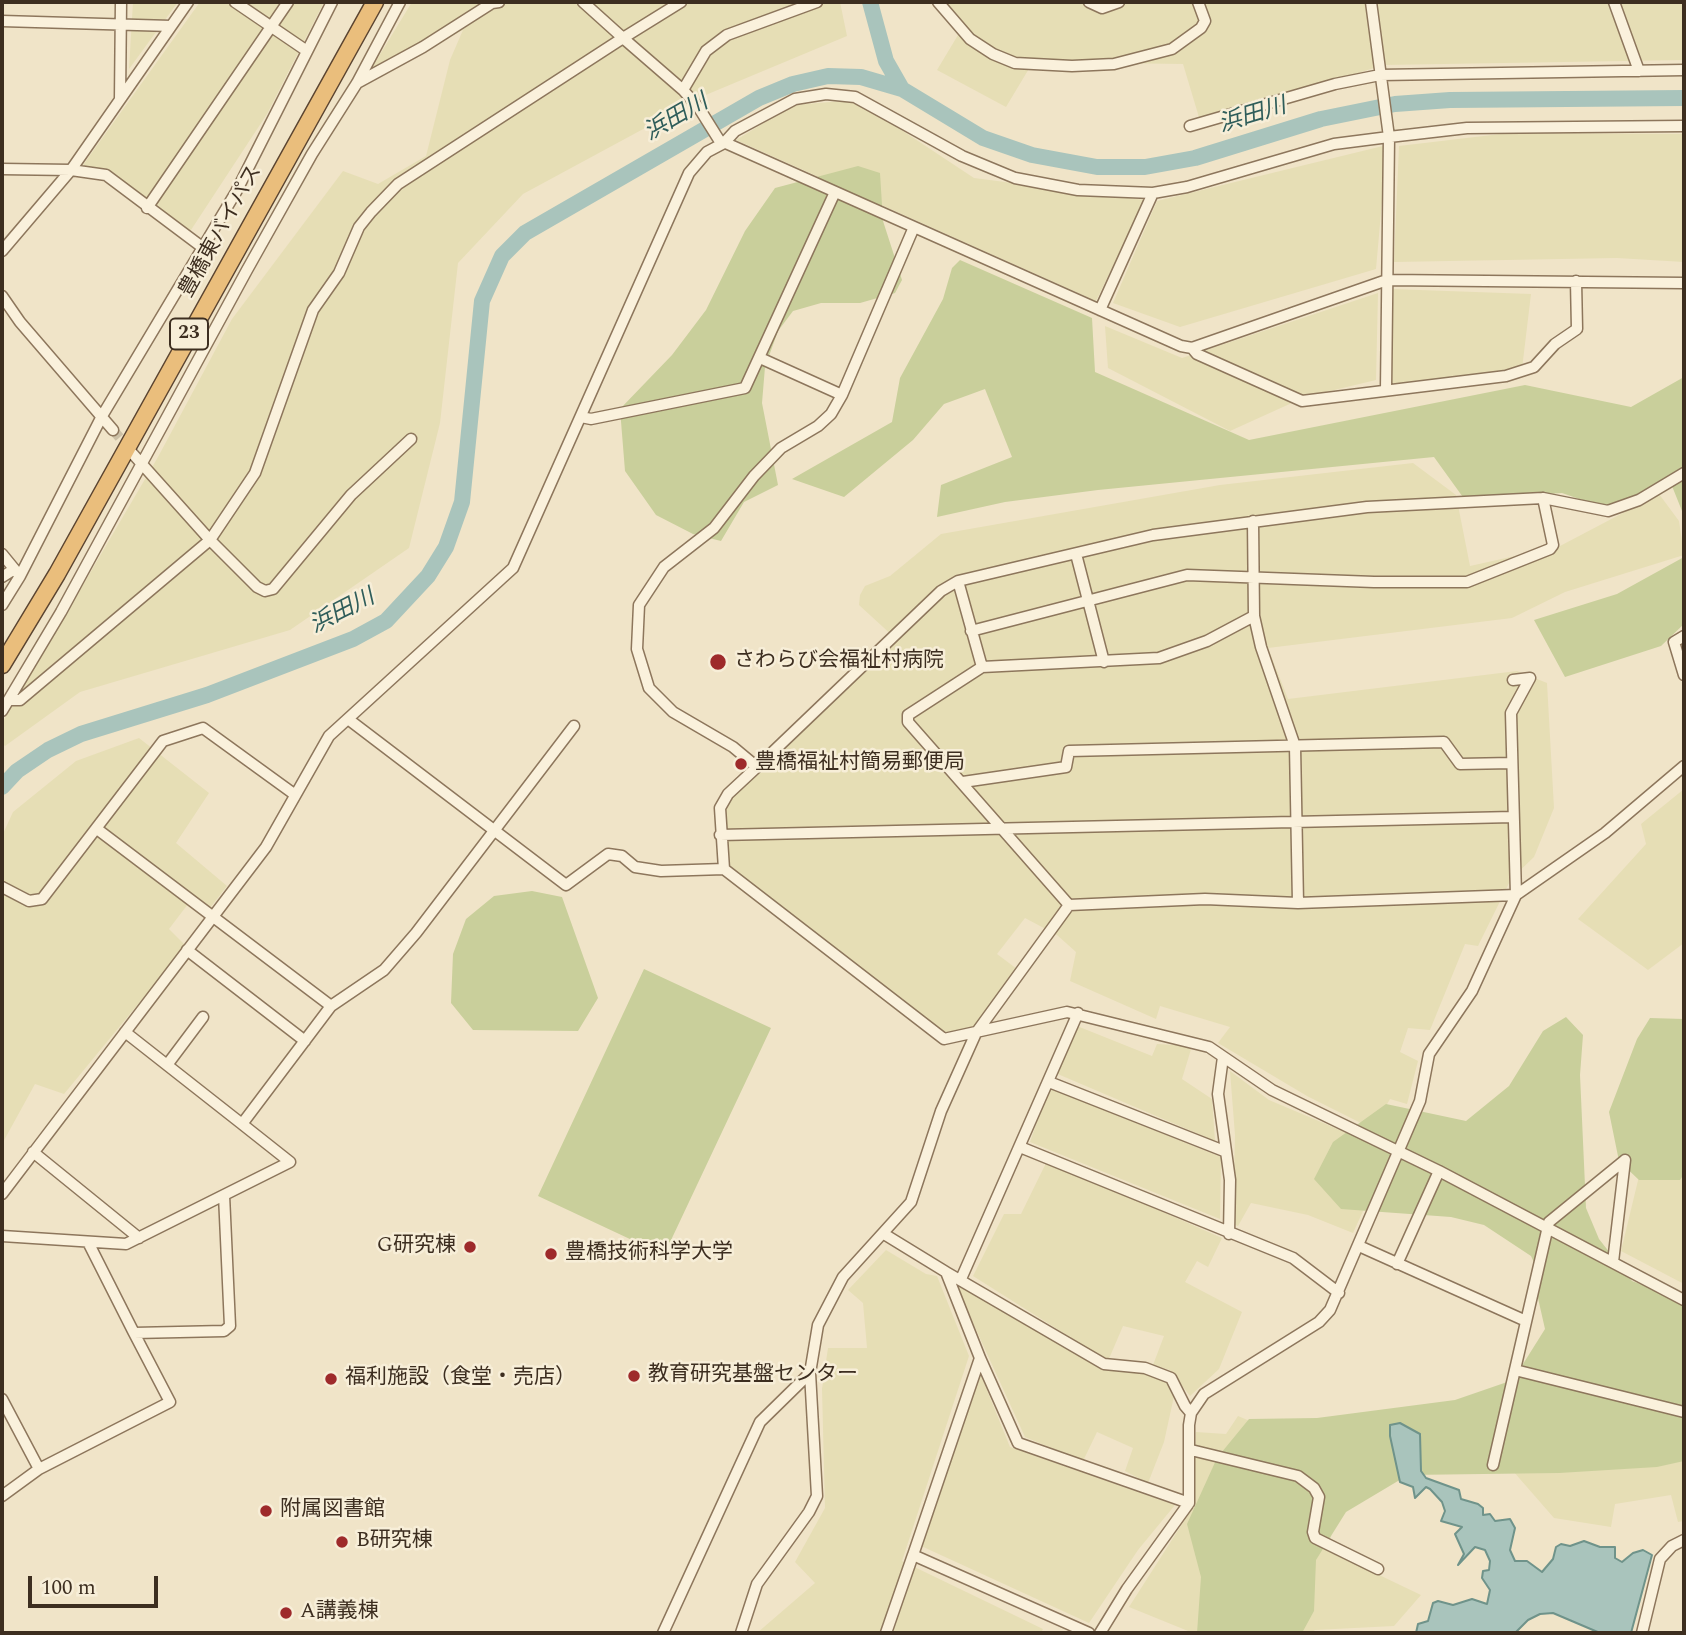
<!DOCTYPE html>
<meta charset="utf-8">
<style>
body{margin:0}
#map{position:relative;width:1686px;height:1635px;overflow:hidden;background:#f0e4c8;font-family:Spectral,serif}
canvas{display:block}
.frame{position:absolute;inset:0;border:4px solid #3d2e20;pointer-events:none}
.scale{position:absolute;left:28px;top:1576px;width:130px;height:32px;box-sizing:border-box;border:4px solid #3d2e20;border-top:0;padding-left:9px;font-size:21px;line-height:24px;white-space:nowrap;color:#3d2e20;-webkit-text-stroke:5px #f7eed8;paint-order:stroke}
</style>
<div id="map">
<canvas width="1686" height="1635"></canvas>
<div class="frame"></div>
<div class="scale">100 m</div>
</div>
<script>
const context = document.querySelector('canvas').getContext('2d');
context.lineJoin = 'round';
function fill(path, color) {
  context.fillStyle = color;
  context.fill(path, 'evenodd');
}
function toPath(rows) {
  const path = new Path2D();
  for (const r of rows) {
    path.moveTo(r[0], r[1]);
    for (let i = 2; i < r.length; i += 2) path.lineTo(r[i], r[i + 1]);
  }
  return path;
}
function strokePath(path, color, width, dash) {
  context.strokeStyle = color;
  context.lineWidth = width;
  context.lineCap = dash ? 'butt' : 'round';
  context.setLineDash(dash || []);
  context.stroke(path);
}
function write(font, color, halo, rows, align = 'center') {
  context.font = font + ' Spectral,"Noto Sans JP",serif';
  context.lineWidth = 5;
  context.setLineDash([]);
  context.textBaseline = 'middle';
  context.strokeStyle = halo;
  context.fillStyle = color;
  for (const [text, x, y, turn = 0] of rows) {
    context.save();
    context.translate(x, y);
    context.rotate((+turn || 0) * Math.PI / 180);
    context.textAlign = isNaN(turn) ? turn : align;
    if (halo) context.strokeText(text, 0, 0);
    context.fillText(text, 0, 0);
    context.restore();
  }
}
fill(toPath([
 [133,2,178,2,129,69],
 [200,2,324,2,267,114,189,233,109,172,83,165],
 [412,2,840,2,847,36,708,94,523,194,458,263,440,423,409,548,290,630,80,692,5,746,2,743,2,723,158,457,232,319,343,171,378,184,426,156,450,60,463,30,362,84],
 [937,2,1684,2,1684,60,1383,65,1201,124,1183,64,1033,62,1006,107,937,70,961,30],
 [856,100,974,178,1145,200,1096,301,736,140,793,105],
 [1509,133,1684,134,1684,262,1617,258,1394,262,1399,146],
 [1387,145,1376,269,1180,327,1113,303,1157,201],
 [1391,289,1531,294,1522,369,1392,384],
 [1378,293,1376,380,1305,397,1230,431,1108,368,1105,326,1182,358],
 [1413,463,1456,495,1470,566,1560,546,1659,494,1679,521,1684,555,1565,592,1512,618,1268,648,1288,699,1517,671,1547,683,1554,808,1534,857,1511,879,1478,946,1465,944,1430,1030,1408,1028,1400,1052,1418,1061,1407,1104,1390,1099,1373,1129,1307,1096,1218,1043,1230,1027,1160,1006,1156,1019,1070,981,1076,952,1057,935,1025,918,997,954,1017,969,972,1031,944,1035,730,868,723,810,731,796,895,638,859,605,860,595,865,586,890,576,941,534,1220,485],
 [139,738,209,793,176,843,227,886,206,913,188,904,169,929,186,946,64,1094,35,1084,2,1144,2,836,13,812,76,761],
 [1684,789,1684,943,1648,970,1578,919,1646,844,1641,824],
 [1077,1026,1152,1056,1157,1044,1192,1046,1182,1079,1212,1099,1215,1141,1053,1072],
 [1230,1071,1269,1100,1347,1133,1369,1198,1353,1233,1308,1215,1251,1203,1238,1226,1233,1224,1235,1135],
 [1049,1088,1221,1157,1220,1219,1030,1142],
 [1684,1136,1684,1284,1621,1251,1641,1168],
 [1047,1161,1222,1238,1208,1267,1197,1261,1185,1282,1242,1312,1219,1369,1190,1396,1170,1370,1153,1365,1164,1336,1123,1326,1108,1361,973,1276,1004,1214,1021,1214],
 [886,1250,926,1274,937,1276,969,1356,902,1561,1043,1629,1041,1633,757,1633,815,1583,795,1562,825,1508,822,1389,828,1348,867,1348,863,1303,848,1290],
 [953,1279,1100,1367,1151,1375,1176,1387,1164,1442,1148,1483,1125,1471,1133,1448,1097,1432,1083,1461,1025,1437],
 [980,1373,1010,1447,1175,1505,1138,1550,1089,1623,919,1545],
 [1238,1416,1264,1427,1346,1485,1327,1550,1421,1595,1394,1626,1315,1630,1311,1633,1193,1633,1129,1607,1193,1507,1196,1432,1226,1434],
 [1684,1419,1684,1521,1678,1522,1671,1495,1615,1504,1611,1527,1554,1518,1506,1463]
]), '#e6deb5');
fill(toPath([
 [858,166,880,173,883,221,902,280,895,293,860,303,821,303,793,311,778,331,765,367,762,403,778,485,744,502,721,541,693,534,656,515,625,471,620,409,672,355,706,310,745,231,775,188],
 [960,260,1092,318,1095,372,1249,440,1525,385,1631,407,1684,377,1684,516,1670,481,1611,510,1562,493,1465,500,1434,457,1098,490,1005,502,937,517,941,485,1012,457,985,389,944,404,913,440,844,497,792,479,892,422,900,378,943,299,952,268],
 [1684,557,1684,624,1661,646,1565,677,1534,620,1617,594],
 [532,891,562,897,598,998,578,1031,473,1030,451,1003,453,954,466,919,494,896],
 [644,969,771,1028,664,1255,538,1196],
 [1566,1017,1583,1035,1580,1075,1586,1208,1599,1239,1632,1281,1684,1300,1684,1461,1657,1467,1559,1473,1408,1475,1346,1512,1316,1560,1314,1611,1302,1633,1197,1633,1201,1577,1187,1524,1217,1458,1249,1419,1317,1418,1455,1400,1513,1380,1545,1329,1535,1285,1538,1271,1531,1256,1484,1225,1451,1217,1341,1209,1314,1179,1333,1142,1386,1104,1466,1121,1509,1086,1543,1031],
 [1650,1018,1684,1019,1684,1174,1680,1180,1639,1180,1619,1161,1609,1112,1637,1039]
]), '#c9cf9b');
const water = toPath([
 [1400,1423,1420,1434,1421,1471,1426,1478,1459,1490,1461,1499,1478,1504,1483,1508,1483,1515,1490,1514,1495,1521,1510,1519,1515,1528,1510,1550,1515,1561,1527,1561,1542,1572,1553,1559,1556,1547,1561,1544,1570,1546,1584,1541,1600,1547,1615,1547,1615,1558,1622,1562,1633,1553,1643,1550,1652,1555,1631,1633,1600,1633,1553,1613,1540,1614,1528,1620,1515,1633,1416,1633,1418,1624,1428,1621,1433,1603,1438,1601,1453,1605,1472,1599,1487,1604,1490,1590,1482,1578,1483,1571,1489,1570,1490,1561,1485,1550,1475,1547,1458,1565,1464,1554,1455,1534,1462,1527,1441,1521,1445,1511,1442,1502,1430,1489,1426,1487,1415,1498,1413,1487,1400,1482,1390,1436,1390,1425,1400,1423]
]);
fill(water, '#a9c4bc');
strokePath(water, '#6f938a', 2);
strokePath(toPath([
 [870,2,886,61,902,89],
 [2,787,17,771,48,750,81,734,207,695,353,639,386,621,428,576,446,547,462,502,482,301,502,256,525,233,759,98,793,84,828,76,861,77,902,89,983,138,1032,155,1097,167,1145,167,1195,158,1321,119,1395,104,1450,100,1684,98]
]), '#a9c4bc', 16);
strokePath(toPath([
 [113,430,131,451]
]), '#ccc0a6', 10, [10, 5]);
const minor = toPath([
 [235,2,307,51],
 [681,2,623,38,683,90,699,108,719,140,1181,346,1192,348,1387,280,1684,283],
 [938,2,970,39,993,54,1015,63,1072,66,1114,64,1172,49,1201,28,1205,21,1198,2],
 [1089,2,1102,8,1119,2],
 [1371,2,1389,137,1386,390],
 [1614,2,1639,71],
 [2,21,171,26],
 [357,83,423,47,492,3,499,2],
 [683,90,706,51,727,35,817,2],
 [120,99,121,2],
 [1190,126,1335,84,1380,75,1684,70],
 [2,169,71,170,106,175,202,247],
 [147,208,288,2],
 [914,227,842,395,831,414,818,426,781,448,754,476,714,528,664,567,639,605,637,649,649,688,673,712,733,747,757,767,728,794,720,808,724,869,944,1039,1067,1012,1209,1047,1272,1090,1439,1171,1684,1300],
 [2,251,71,170,188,2],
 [2,296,20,322,113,430],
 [1100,310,1153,193],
 [1192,348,1197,354,1302,401,1506,376,1534,367,1555,344,1577,329,1576,281],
 [760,358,842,395],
 [581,417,591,419,745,388,835,192],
 [132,453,210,540,257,587,265,591,273,589,351,495,411,439],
 [1253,521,1254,616,1261,647,1295,746,1298,903],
 [2,554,20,576],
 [1076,554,1104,662],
 [2,577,13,570],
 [958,581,982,667],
 [2,605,20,576,102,416,236,192,332,2],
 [971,631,1187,575,1374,582,1467,582,1550,549,1553,545,1543,498],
 [1684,636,1674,642,1684,675],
 [9,700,20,700,210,540,255,473,313,310,339,273,359,227,371,212,398,184,623,38,583,2],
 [2,711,61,612,247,270,312,154,357,83,400,2],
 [348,719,566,885,608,854,622,856,635,867,661,871,724,869],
 [757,767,941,591,958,581,1153,535,1367,507,1543,498,1608,511,1639,500,1684,473],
 [963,782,1066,767,1069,751,1444,742,1460,764,1512,763],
 [97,829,331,1006],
 [720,835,1513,817],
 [2,887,29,901,42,899,163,741,203,728,294,794],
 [1069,905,908,722,908,715,982,667,1159,658,1207,641,1254,616],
 [187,950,305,1041],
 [125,1032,242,1124],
 [1223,1057,1218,1094,1230,1180,1229,1234],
 [167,1065,203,1017],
 [1049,1082,1224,1151],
 [1020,1147,1293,1258,1339,1293],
 [33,1152,139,1238],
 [2,1194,266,847,329,736,513,568,689,173,707,152,724,143,735,131,795,99,826,94,855,97,962,156,1015,178,1078,190,1153,193,1187,187,1334,144,1389,137,1467,128,1684,126],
 [884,1234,946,1272,980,1358,913,1555,1089,1633],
 [2,1236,126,1244,224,1195],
 [88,1242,134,1333],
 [1359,1246,1526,1321],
 [1613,1262,1625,1160],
 [1397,1264,1439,1171],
 [946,1272,1104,1364,1145,1368,1171,1378,1185,1406,1191,1413],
 [961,1279,1078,1013],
 [980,1358,1018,1443,1189,1503],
 [1515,1370,1684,1412],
 [2,1399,39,1469],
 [1191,1450,1298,1476,1314,1488,1319,1497,1313,1532,1315,1538,1378,1569],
 [1493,1465,1549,1222,1625,1160],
 [2,1496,39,1469,170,1402,134,1333,224,1331,230,1326,224,1195,290,1162,242,1124,331,1006,384,970,416,933,574,726],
 [663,1633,760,1422,810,1373,818,1325,843,1277,911,1202,941,1111,976,1033,1069,905,1205,899,1298,903,1516,895,1511,713,1530,678,1513,680],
 [741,1633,757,1584,809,1512,817,1496,810,1373],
 [886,1633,913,1555],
 [1100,1633,1127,1589,1189,1503,1189,1425,1191,1413,1204,1394,1319,1322,1330,1310,1420,1101,1429,1054,1472,991,1516,895,1605,833,1684,766],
 [1642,1633,1660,1559,1672,1546,1684,1540]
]);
const trunk = toPath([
 [2,665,57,574,375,2]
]);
strokePath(minor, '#8d765c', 13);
strokePath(trunk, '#5b4430', 19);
strokePath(minor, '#faf1dc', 10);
strokePath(trunk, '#eabe7c', 16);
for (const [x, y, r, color] of [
 [718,662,9,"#9e2a2b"],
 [741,764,7,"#9e2a2b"],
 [470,1247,7,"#9e2a2b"],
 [551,1254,7,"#9e2a2b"],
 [634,1376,7,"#9e2a2b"],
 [331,1379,7,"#9e2a2b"],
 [266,1511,7,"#9e2a2b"],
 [342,1542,7,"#9e2a2b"],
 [286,1613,7,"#9e2a2b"]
]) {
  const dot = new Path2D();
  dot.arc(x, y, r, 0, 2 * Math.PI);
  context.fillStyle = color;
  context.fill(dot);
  strokePath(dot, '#f7eed8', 2.5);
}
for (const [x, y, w] of [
 [189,334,38]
]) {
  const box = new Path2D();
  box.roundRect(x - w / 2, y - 15.5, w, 31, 5);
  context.fillStyle = '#f7eed8';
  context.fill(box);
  strokePath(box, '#3d2e20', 2);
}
write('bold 19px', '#3d2e20', null, [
 ["23",189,334]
]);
write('21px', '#3d2e20', '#f7eed8', [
 ["豊橋東バイパス",222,232,-61]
]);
write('21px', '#3d2e20', '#f7eed8', [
 ["さわらび会福祉村病院",734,662],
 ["豊橋福祉村簡易郵便局",755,764],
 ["G研究棟",456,1247,"right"],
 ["豊橋技術科学大学",565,1254],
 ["教育研究基盤センター",648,1376],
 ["福利施設（食堂・売店）",345,1379],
 ["附属図書館",280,1511],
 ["B研究棟",356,1542],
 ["A講義棟",300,1613]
], 'left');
write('italic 23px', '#2f5d5a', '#f7eed8', [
 ["浜田川",1253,117,-17],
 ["浜田川",677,119,-30],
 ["浜田川",343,613,-27]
]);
</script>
